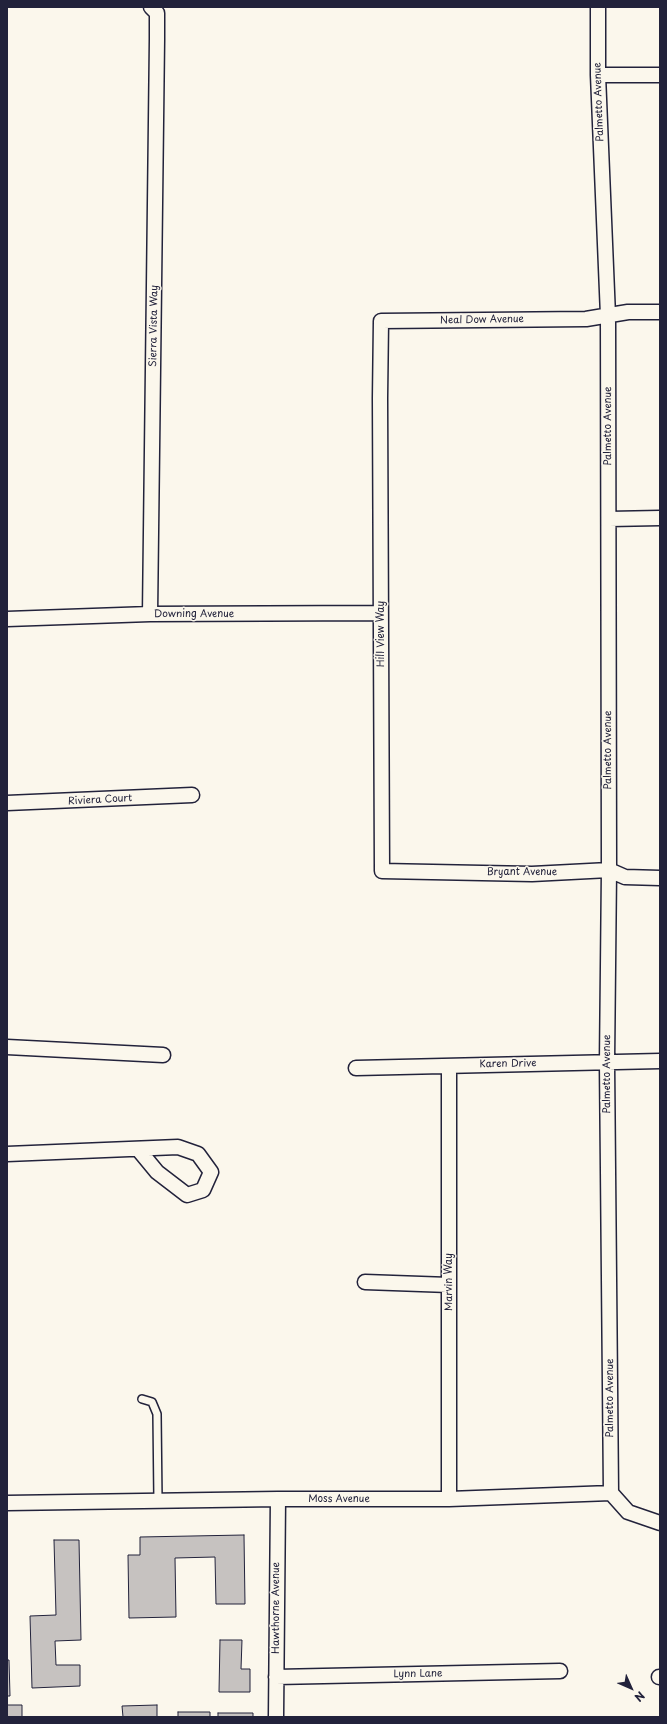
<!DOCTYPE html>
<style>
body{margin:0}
#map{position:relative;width:667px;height:1724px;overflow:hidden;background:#fbf7ec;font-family:"Playpen Sans",sans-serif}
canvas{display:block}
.frame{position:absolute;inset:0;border:8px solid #22223b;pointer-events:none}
.north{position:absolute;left:611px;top:1668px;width:40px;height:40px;-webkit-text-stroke:3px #fbf7ec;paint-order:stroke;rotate:135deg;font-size:11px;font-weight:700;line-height:16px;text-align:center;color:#22223b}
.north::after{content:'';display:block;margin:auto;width:14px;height:18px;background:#22223b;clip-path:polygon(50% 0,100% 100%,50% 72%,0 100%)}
</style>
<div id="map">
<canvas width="667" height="1724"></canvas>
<div class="frame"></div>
<div class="north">N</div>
</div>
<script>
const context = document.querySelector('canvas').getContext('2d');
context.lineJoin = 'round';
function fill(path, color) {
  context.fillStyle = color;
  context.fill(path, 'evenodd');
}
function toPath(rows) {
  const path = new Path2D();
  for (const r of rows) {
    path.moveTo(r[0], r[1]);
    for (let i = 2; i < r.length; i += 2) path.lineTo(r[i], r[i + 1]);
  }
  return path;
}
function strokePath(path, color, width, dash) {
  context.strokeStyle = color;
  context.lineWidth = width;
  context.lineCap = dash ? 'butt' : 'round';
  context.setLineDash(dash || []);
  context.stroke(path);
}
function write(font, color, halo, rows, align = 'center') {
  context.font = font + ' "Playpen Sans",sans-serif';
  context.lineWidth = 3;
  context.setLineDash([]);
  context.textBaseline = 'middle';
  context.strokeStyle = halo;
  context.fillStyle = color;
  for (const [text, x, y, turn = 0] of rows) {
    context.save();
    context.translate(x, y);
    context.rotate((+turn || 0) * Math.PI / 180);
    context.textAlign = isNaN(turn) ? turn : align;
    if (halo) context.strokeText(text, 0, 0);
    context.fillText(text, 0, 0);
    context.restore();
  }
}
const building = toPath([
 [244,1535,245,1604,216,1604,215,1557,175,1558,176,1617,129,1618,128,1555,140,1555,140,1537,244,1535],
 [54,1540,79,1540,81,1640,55,1641,56,1665,80,1665,80,1686,32,1688,30,1616,56,1615,54,1540],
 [220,1640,242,1640,241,1669,250,1669,250,1692,219,1692,220,1640],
 [7,1660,9,1660,10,1696,7,1696,7,1660],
 [7,1705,22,1705,22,1717,7,1717,7,1705],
 [157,1705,157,1717,123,1717,122,1706,157,1705],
 [178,1712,210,1712,210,1717,178,1717,178,1712],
 [218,1713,253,1713,253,1717,218,1717,218,1713]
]);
fill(building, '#c6c2c0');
strokePath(building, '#22223b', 1);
const lane = toPath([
 [142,1399,152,1402,157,1414,158,1501]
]);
const street = toPath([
 [598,7,598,75,608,316,609,870,607,1063,611,1493],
 [598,75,660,75],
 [660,312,628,312,586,319,381,321,380,398,382,871,532,874,609,870,625,877,660,878],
 [609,519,660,518],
 [150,614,157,39,157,13,151,7],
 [7,619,150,614,380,613],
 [7,803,192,795],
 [7,1047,163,1055],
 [449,1066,449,1499],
 [356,1068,660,1061],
 [7,1154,178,1147,198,1154,211,1172,203,1190,187,1195,157,1172,138,1149],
 [365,1282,449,1285],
 [7,1503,278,1499,449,1499,611,1493,628,1512,660,1523],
 [276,1677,560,1671],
 [659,1677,660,1677],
 [276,1717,278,1499]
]);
strokePath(lane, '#22223b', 10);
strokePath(street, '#22223b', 17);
strokePath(lane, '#fbf7ec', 7);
strokePath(street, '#fbf7ec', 14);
write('10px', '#22223b', '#fbf7ec', [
 ["Palmetto Avenue",599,102,-92],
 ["Neal Dow Avenue",482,320,-1],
 ["Sierra Vista Way",154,326,-89],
 ["Palmetto Avenue",608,426,-90],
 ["Downing Avenue",194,614],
 ["Hill View Way",381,634,-90],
 ["Palmetto Avenue",608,750,-90],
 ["Riviera Court",100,800,-3],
 ["Bryant Avenue",522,872],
 ["Karen Drive",508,1064,-1],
 ["Palmetto Avenue",607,1074,-90],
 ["Marvin Way",449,1282,-90],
 ["Palmetto Avenue",610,1398,-90],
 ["Moss Avenue",339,1499],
 ["Hawthorne Avenue",276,1608,-90],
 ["Lynn Lane",418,1674,-1]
]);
</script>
